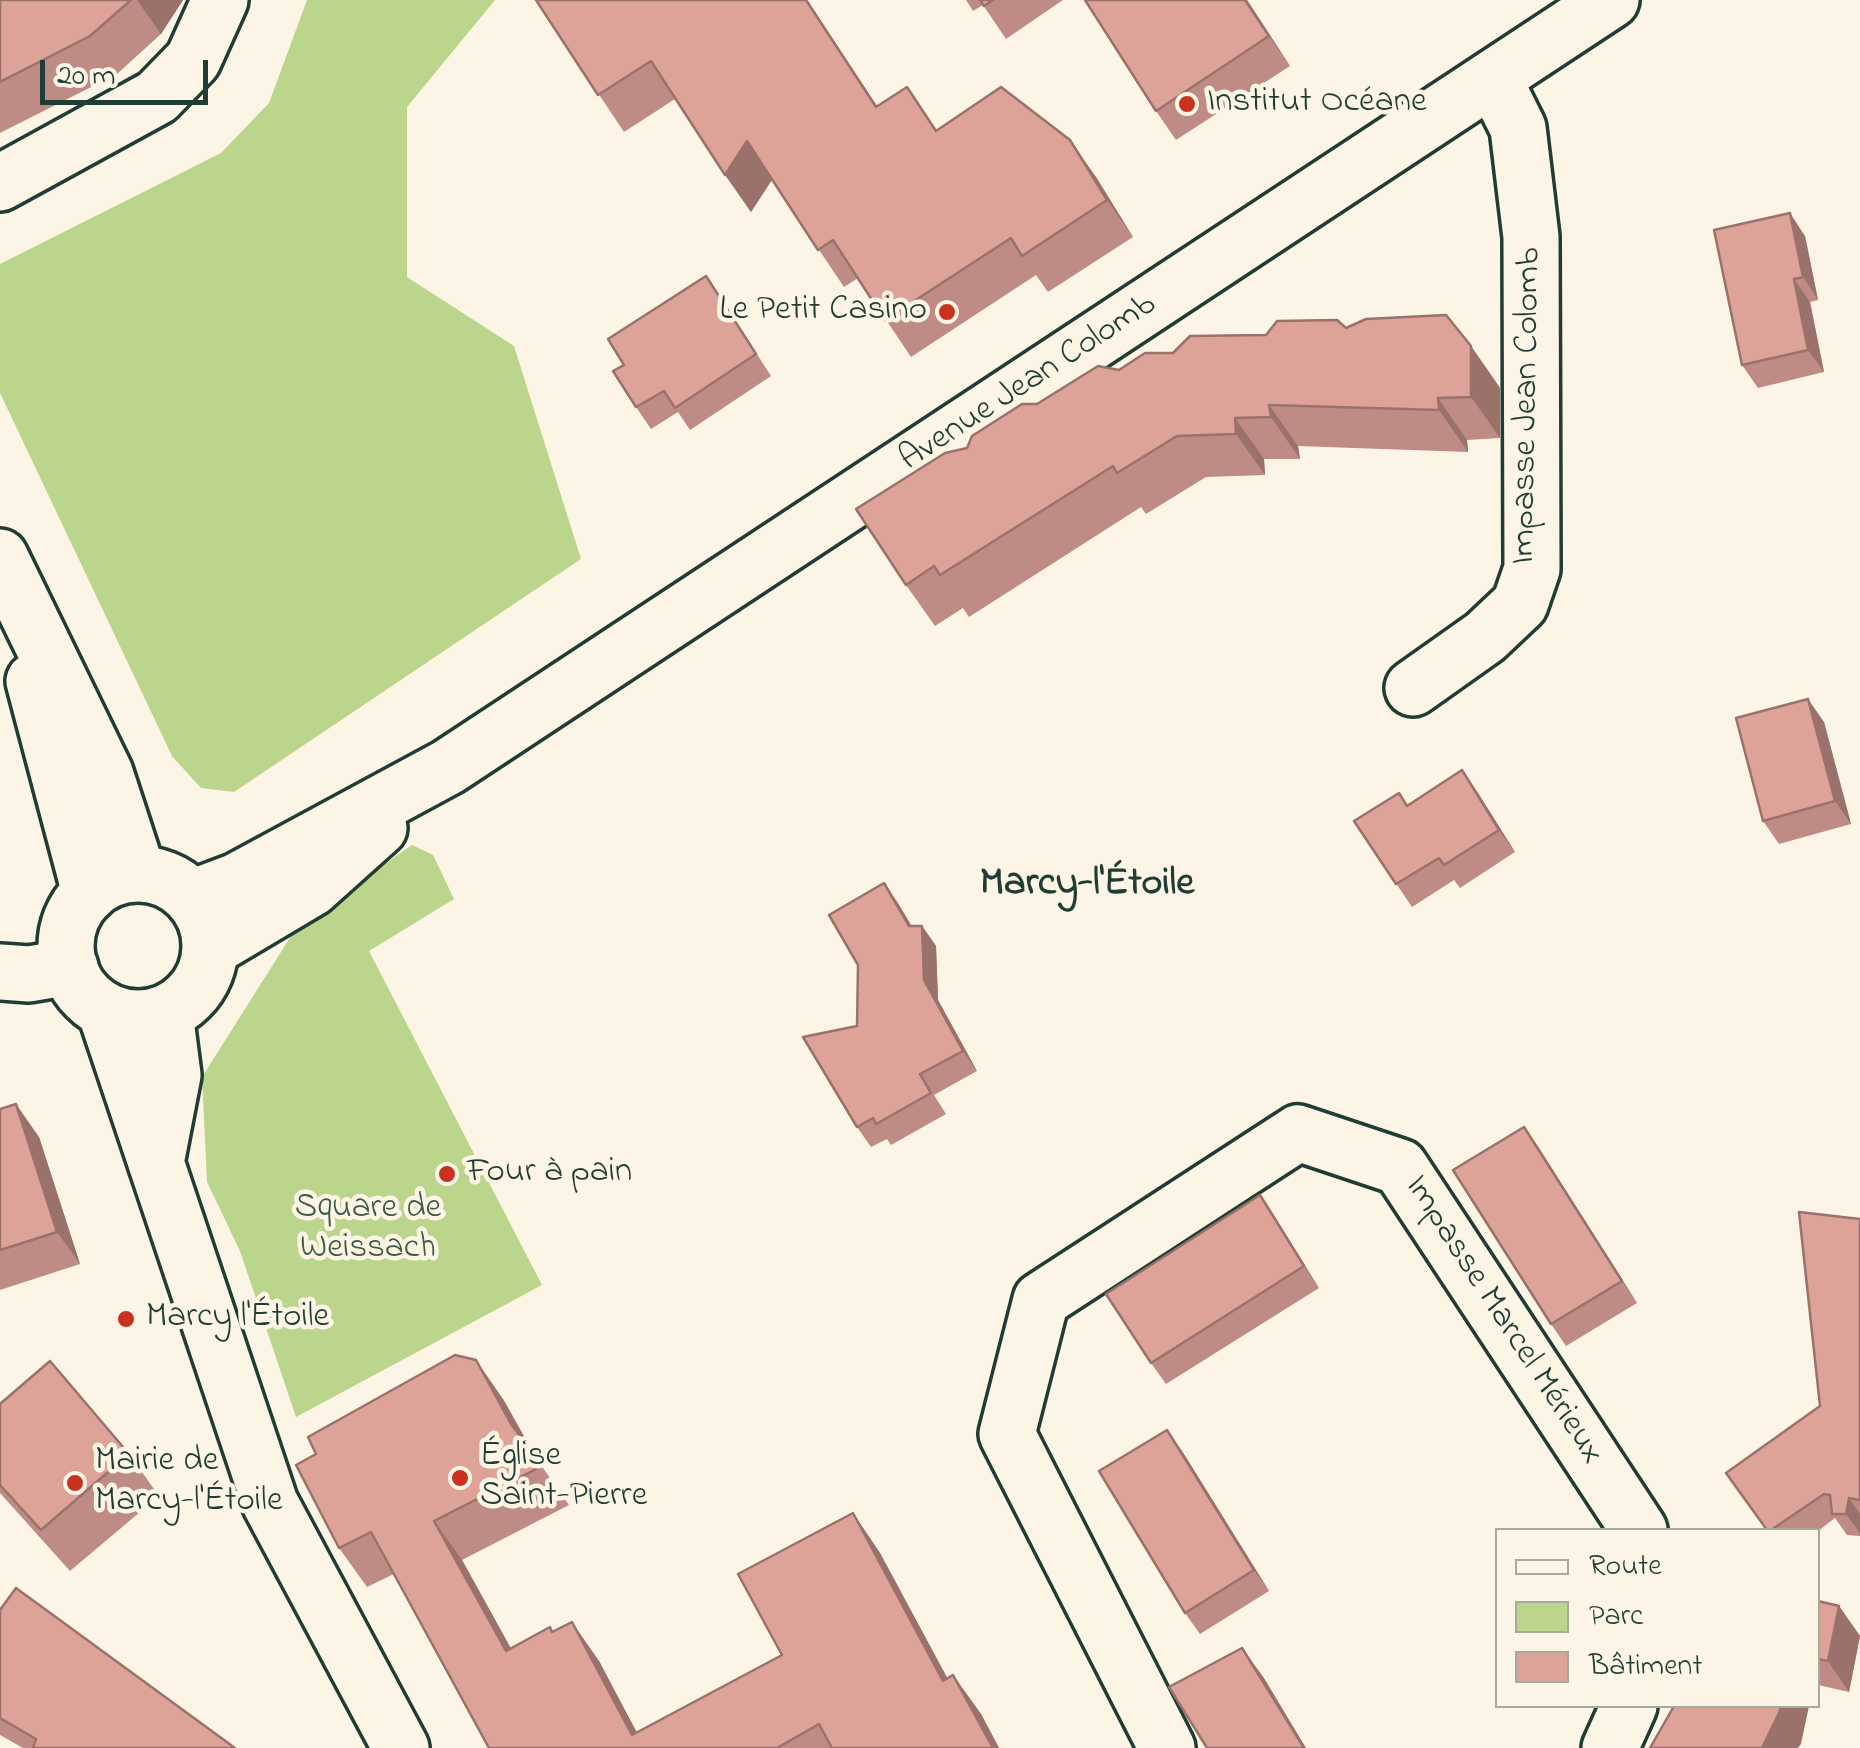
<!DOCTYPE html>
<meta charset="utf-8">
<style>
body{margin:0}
#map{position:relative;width:1860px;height:1748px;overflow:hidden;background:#fcf5e5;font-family:"Indie Flower",sans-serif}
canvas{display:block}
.legend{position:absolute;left:1495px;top:1528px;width:325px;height:180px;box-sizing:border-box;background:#fcf5e5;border:2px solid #a4ab9e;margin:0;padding:12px 18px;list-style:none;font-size:30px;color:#1f3d34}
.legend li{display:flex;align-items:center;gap:20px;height:50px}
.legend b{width:50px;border:2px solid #a4ab9e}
.scale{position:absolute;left:40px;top:60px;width:168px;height:45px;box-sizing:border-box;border:5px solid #1f3d34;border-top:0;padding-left:12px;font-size:30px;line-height:35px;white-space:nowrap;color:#1f3d34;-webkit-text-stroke:8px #fcf5e5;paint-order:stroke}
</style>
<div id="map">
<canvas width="1860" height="1748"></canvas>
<ul class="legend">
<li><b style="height:12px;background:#fcf5e5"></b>Route</li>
<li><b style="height:28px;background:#bbd58c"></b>Parc</li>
<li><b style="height:28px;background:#dda399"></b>Bâtiment</li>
</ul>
<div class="scale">20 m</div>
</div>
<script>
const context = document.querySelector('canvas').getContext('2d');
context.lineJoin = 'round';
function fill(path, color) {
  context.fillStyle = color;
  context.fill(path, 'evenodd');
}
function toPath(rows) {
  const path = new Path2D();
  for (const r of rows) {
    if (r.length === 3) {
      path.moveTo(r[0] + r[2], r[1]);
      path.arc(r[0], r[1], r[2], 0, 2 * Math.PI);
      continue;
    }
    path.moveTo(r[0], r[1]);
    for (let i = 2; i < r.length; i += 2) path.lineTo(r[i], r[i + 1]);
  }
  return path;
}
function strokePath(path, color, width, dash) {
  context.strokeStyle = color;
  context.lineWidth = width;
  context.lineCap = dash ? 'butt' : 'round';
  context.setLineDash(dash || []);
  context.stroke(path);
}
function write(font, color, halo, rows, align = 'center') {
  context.font = font + ' "Indie Flower",sans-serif';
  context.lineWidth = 9;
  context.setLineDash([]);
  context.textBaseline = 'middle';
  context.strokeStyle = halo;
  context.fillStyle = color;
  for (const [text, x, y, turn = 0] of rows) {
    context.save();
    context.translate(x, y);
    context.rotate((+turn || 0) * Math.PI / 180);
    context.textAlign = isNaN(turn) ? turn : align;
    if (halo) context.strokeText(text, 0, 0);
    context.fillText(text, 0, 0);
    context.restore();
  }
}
fill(toPath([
 [307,0,495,0,407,107,407,277,514,346,581,559,234,792,201,788,172,756,0,393,0,264,221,153,269,103],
 [412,845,433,855,454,899,369,951,542,1285,296,1417,240,1251,207,1182,202,1077,298,925]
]), '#bbd58c');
const minor = toPath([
 [0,183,157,97,193,60,220,0],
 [1413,688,1485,637,1520,604,1532,569,1531,237,1518,128,1493,78],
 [0,972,29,974,70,967],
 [1167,1748,1007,1434,1041,1300,1298,1133,1400,1167,1639,1530],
 [1610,1748,1629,1706]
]);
const tertiary = toPath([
 [192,898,237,881,448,767,1611,0],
 [211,948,312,888,379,828]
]);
const secondary = toPath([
 [0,557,105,773,138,874],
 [34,681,90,893],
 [138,946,72],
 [105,1010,270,1503,401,1748],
 [156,1163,173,1075,165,1013]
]);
strokePath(minor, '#1f3d34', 62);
strokePath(tertiary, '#1f3d34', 62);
strokePath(secondary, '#1f3d34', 62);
strokePath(minor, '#fcf5e5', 55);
strokePath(tertiary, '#fcf5e5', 55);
strokePath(secondary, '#fcf5e5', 55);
fill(toPath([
 [0,0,183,0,161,34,117,74,0,133],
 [536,0,807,0,877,106,937,130,1096,177,1133,237,1048,292,1036,275,911,357,858,278,844,287,772,180,751,212,675,99,624,132],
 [966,0,1063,0,1006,39,983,5,973,11],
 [1247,0,1290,66,1176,140,1156,111],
 [1805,236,1818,300,1810,302,1824,372,1758,388,1742,365],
 [721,298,771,376,690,430,678,412,651,429,636,407,624,365],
 [1266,335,1471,346,1500,388,1500,438,1467,440,1468,452,1298,446,1300,459,1264,459,1265,475,1206,477,1146,514,1141,507,969,617,963,608,935,626,906,585,967,448,1037,404,1119,370,1173,353],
 [1824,722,1851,824,1779,844,1763,821],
 [1478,793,1515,852,1460,888,1454,880,1412,907,1354,821,1408,806],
 [884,883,911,926,922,926,936,946,938,1000,977,1071,934,1095,946,1114,891,1145,887,1139,871,1147,857,1127,857,1026],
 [0,1109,39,1137,80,1264,0,1290],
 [1524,1127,1637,1303,1566,1346,1551,1324],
 [1260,1195,1319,1288,1166,1384,1151,1363],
 [1860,1219,1860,1536,1847,1535,1835,1518,1818,1531,1767,1530,1820,1406],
 [503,1399,536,1458,569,1505,462,1560,511,1649,553,1632,599,1661,637,1733,782,1655,853,1513,880,1553,947,1678,953,1675,981,1714,999,1748,489,1748,394,1574,367,1587,339,1548,316,1454],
 [0,1404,129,1454,159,1496,70,1571,0,1493],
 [1182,1451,1269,1591,1200,1634,1185,1613],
 [1818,1601,1839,1606,1860,1636,1849,1692,1818,1685],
 [0,1610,235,1748,23,1748,0,1735]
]), '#be8c84');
fill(toPath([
 [137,0,183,0,161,34],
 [806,0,807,0,902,144,876,107],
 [1245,0,1247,0,1290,66,1269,36],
 [1070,140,1096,177,1133,237,1107,200],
 [747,141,773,178,751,212,725,175],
 [1790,213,1805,236,1818,300,1803,277],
 [1794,279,1810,302,1824,372,1808,350],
 [1471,346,1500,388,1500,438,1471,397],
 [1438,398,1467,440,1468,452,1439,410],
 [1269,405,1298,446,1300,459,1271,417],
 [1235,418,1264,459,1265,475,1236,434],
 [1808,699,1824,722,1851,824,1835,801],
 [1462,770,1478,793,1515,852,1499,830],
 [884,883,898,903,923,945,922,926,936,946,938,1000,977,1071,963,1051,924,980,909,926],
 [16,1104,39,1137,80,1264,57,1232],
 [1524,1127,1539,1148,1637,1303,1622,1281],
 [1260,1195,1275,1217,1319,1288,1304,1266],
 [476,1360,503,1399,539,1463,511,1424],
 [1167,1430,1182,1451,1269,1591,1254,1570],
 [1849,1498,1860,1514,1860,1533,1846,1514],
 [853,1513,880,1553,970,1720,943,1681],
 [434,1521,462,1560,534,1690,506,1651],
 [1839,1606,1860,1636,1849,1692,1828,1661],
 [572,1622,599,1661,645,1748,632,1735],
 [1242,1648,1264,1678,1306,1748,1304,1748],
 [953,1675,981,1714,999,1748,993,1748],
 [1781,1706,1809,1706,1801,1744,1798,1748,1762,1748]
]), '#9b726b');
const building = toPath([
 [0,0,131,0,90,36,0,82,0,0],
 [536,0,806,0,876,107,907,87,936,131,1001,87,1070,140,1107,200,1022,256,1011,238,885,320,833,240,818,250,747,141,725,175,651,61,598,95,536,0],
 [980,0,993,0,984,6,980,0],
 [1085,0,1245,0,1269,36,1156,111,1085,0],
 [1790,213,1803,277,1794,279,1808,350,1742,365,1714,230,1790,213],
 [706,276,756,354,675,408,664,391,636,407,613,371,624,365,608,339,706,276],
 [1446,315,1471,346,1471,397,1438,398,1439,410,1269,405,1271,417,1235,418,1236,434,1177,436,1117,473,1113,466,940,575,934,566,906,585,856,509,945,453,967,448,972,436,1022,404,1037,404,1098,366,1119,370,1145,353,1173,353,1190,336,1266,335,1277,321,1337,320,1346,328,1366,319,1446,315],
 [1808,699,1835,801,1763,821,1736,718,1808,699],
 [1462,770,1499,830,1444,865,1439,858,1396,884,1354,821,1399,793,1407,806,1462,770],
 [884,883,909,926,922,926,924,980,963,1051,920,1074,931,1093,876,1124,873,1118,857,1127,803,1037,857,1026,858,965,829,915,884,883],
 [16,1104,57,1232,0,1250,0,1109,16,1104],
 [1524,1127,1622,1281,1551,1324,1453,1170,1524,1127],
 [1260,1195,1304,1266,1151,1363,1106,1294,1260,1195],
 [1799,1212,1860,1219,1860,1500,1849,1498,1846,1514,1832,1514,1830,1495,1824,1494,1771,1530,1767,1530,1726,1473,1820,1406,1799,1212],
 [455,1355,476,1360,511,1424,542,1466,434,1521,506,1651,550,1627,552,1632,572,1622,632,1735,782,1655,738,1574,853,1513,943,1681,953,1675,993,1748,832,1748,819,1724,777,1748,489,1748,371,1532,339,1548,296,1465,316,1454,308,1437,455,1355],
 [50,1361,129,1454,41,1530,0,1485,0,1404,50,1361],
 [1167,1430,1254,1570,1185,1613,1099,1471,1167,1430],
 [16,1588,235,1748,33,1748,36,1739,0,1718,0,1610,16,1588],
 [1818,1601,1839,1606,1828,1661,1818,1659,1818,1601],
 [1242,1648,1304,1748,1207,1748,1169,1687,1242,1648],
 [1674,1706,1781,1706,1779,1713,1762,1748,1650,1748,1674,1706]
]);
fill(building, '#dda399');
strokePath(building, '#9b726b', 2.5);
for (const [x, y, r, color] of [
 [1187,104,10,"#c8321e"],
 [947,312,10,"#c8321e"],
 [447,1174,10,"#c8321e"],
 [126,1319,10,"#c8321e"],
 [460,1478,10,"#c8321e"],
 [75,1483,10,"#c8321e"]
]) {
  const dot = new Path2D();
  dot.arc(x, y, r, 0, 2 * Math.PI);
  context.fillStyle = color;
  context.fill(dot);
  strokePath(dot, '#fcf5e5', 4);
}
write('35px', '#1f3d34', '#fcf5e5', [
 ["Institut Océane",1207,104],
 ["Le Petit Casino",927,312,"right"],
 ["Four à pain",467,1174],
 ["Marcy l'Étoile",146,1319],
 ["Église",480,1458],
 ["Saint-Pierre",480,1498],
 ["Mairie de",95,1463],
 ["Marcy-l'Étoile",95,1503]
], 'left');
write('35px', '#1f3d34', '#fcf5e5', [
 ["Avenue Jean Colomb",1029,384,-33],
 ["Impasse Jean Colomb",1529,406,-89],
 ["Impasse Marcel Mérieux",1502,1321,57]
]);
write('35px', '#3e5b46', '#fcf5e5', [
 ["Square de",368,1210],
 ["Weissach",368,1250]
]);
write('bold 40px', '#1f3d34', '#fcf5e5', [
 ["Marcy-l'Étoile",1087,886]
]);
</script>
